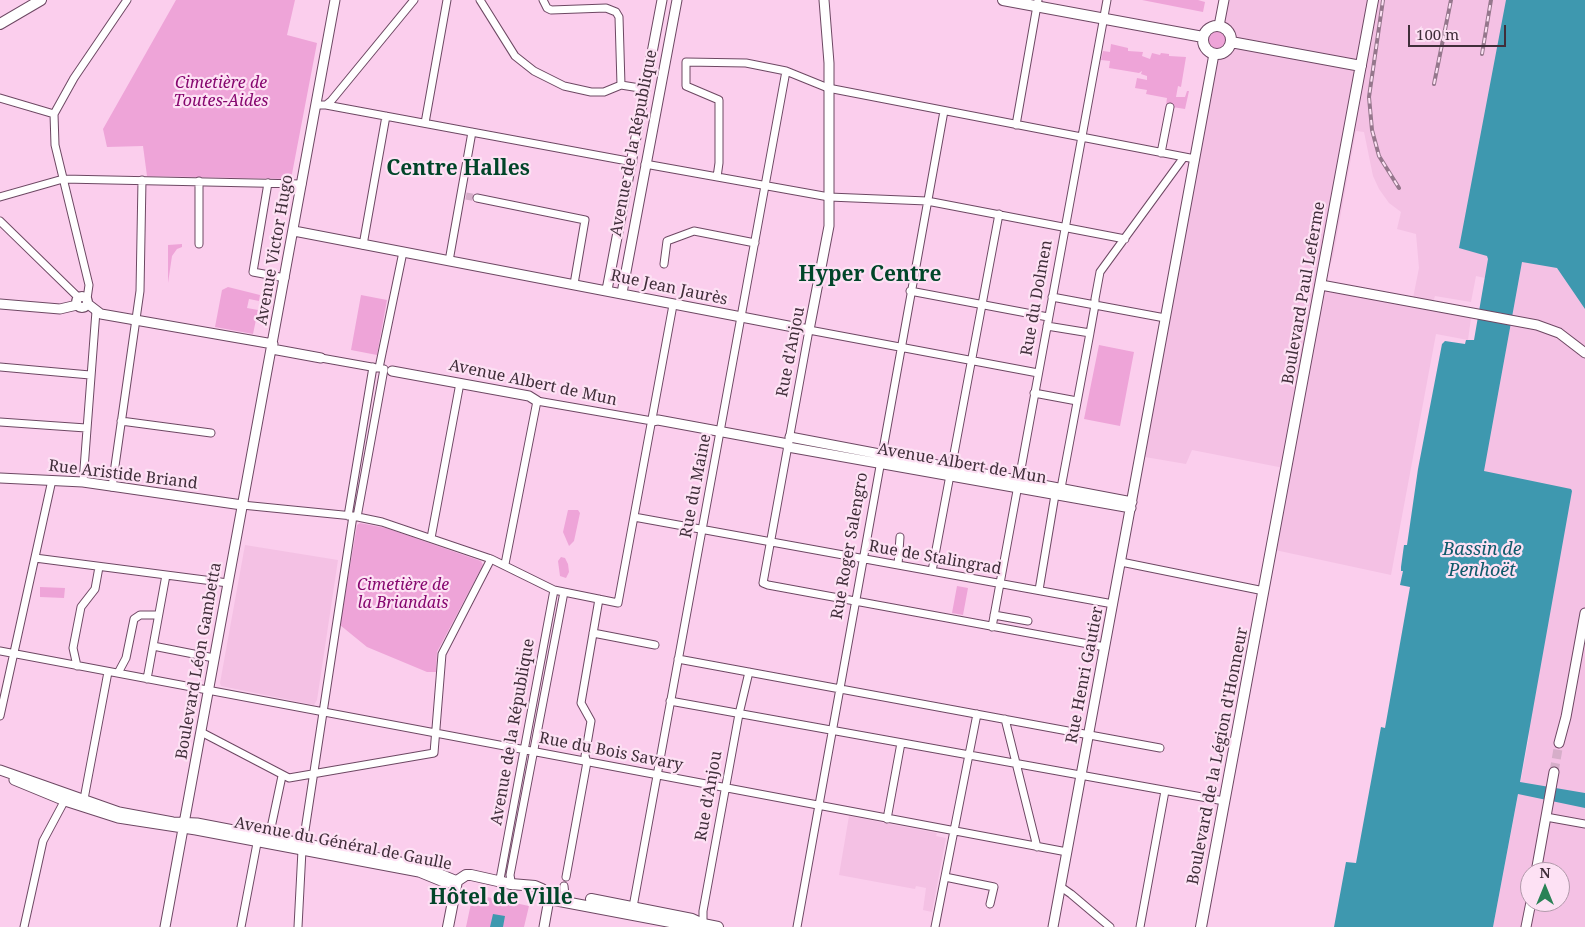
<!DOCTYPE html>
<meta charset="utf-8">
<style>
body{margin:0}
#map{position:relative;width:1585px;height:927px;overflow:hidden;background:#fbceed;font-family:"Noto Serif",serif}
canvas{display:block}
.north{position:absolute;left:1520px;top:862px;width:50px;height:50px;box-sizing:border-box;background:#fde1f4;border:1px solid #b199aa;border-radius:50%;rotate:0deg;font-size:14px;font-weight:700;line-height:20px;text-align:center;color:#402e3a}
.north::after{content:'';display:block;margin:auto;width:18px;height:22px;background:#2a8256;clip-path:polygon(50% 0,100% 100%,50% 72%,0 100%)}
.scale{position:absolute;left:1408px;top:25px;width:98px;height:22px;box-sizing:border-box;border:2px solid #402e3a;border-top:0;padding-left:6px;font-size:15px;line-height:18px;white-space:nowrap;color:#402e3a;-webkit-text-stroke:4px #fde1f4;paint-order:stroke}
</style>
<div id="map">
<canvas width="1585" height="927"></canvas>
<div class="north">N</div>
<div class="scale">100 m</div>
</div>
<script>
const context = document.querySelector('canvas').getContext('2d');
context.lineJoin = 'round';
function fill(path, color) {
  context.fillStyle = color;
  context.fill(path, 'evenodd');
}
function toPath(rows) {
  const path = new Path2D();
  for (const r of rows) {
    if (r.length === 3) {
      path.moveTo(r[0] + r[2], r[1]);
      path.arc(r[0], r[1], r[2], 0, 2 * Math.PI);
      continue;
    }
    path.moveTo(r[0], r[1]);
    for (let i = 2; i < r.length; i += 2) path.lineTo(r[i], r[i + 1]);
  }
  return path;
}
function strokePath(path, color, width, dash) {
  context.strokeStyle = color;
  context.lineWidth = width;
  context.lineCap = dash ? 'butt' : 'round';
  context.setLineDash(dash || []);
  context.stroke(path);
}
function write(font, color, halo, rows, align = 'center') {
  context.font = font + ' "Noto Serif",serif';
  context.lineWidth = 4.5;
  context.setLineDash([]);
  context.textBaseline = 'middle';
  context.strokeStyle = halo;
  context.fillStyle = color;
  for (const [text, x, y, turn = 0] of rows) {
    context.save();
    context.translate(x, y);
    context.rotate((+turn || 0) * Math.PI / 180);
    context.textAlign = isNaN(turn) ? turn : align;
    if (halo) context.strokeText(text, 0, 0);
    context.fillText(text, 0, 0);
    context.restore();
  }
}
fill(toPath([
 [1224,0,1585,0,1585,927,1493,927,1529,737,1489,473,1484,471,1480,310,1485,278,1476,276,1471,302,1435,296,1433,302,1413,298,1419,268,1416,234,1397,229,1401,212,1389,203,1379,189,1373,176,1364,132,1356,131,1333,257,1322,288,1471,318,1468,340,1436,334,1391,575,1275,550,1289,469,1192,450,1186,464,1145,457,1145,429,1198,161],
 [1530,872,1560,872,1560,902,1530,902],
 [245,545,338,560,317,700,314,705,221,686,220,683],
 [849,816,937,833,936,836,946,838,932,912,923,910,926,888,916,886,915,889,839,875]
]), '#f4c1e4');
fill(toPath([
 [176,0,295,0,287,35,317,43,291,179,147,176,143,146,107,147,103,129],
 [1142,0,1198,0,1205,2,1203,12],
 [1217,40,10],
 [1111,44,1128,48,1128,51,1143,52,1142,56,1150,59,1152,53,1160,55,1161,53,1169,54,1169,56,1186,57,1181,87,1178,86,1176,97,1185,97,1187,91,1189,91,1185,109,1166,106,1167,98,1146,94,1147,90,1135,88,1137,78,1147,80,1147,76,1141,74,1142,71,1139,73,1109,68,1110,61,1101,60,1103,51,1110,52],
 [182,244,182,247,177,249,172,256,168,283,168,245],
 [228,287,260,295,259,301,249,299,247,308,258,310,253,334,215,327,222,290],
 [361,295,387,300,377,355,351,350],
 [1099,345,1134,352,1120,426,1084,419],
 [568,510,578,510,580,513,574,541,569,546,563,532],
 [360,523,386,528,481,561,483,565,437,652,436,672,427,672,367,647,340,625,357,525],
 [561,557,565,558,568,564,569,572,566,578,560,576,558,561],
 [957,586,968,588,963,615,952,613],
 [40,587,65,588,64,598,40,597],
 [473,894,529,906,524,927,466,927]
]), '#eea4d8');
fill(toPath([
 [1506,0,1585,0,1585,309,1557,268,1522,262,1484,471,1571,489,1572,491,1520,782,1585,793,1585,808,1518,794,1493,927,1334,927,1346,862,1356,863,1381,727,1385,728,1410,587,1400,585,1403,571,1401,571,1401,567,1404,545,1407,545,1418,469,1442,344,1445,341,1465,344,1466,340,1474,340,1488,259,1487,256,1459,248],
 [493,914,505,916,503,927,490,927]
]), '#3e98af');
strokePath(toPath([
 [466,196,477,198]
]), '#d6aec9', 7, [7, 3.5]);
strokePath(toPath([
 [1554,772,1559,743]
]), '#d6aec9', 9, [9, 4.5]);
const minor = toPath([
 [480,0,515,56,534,71,564,86,591,92,604,92,621,85,646,89],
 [543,0,547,8,551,10,606,8,616,12,619,17,621,85],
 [0,98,54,114],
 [316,105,326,105,331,101,414,0],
 [326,105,633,162],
 [425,123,447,0],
 [1016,125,1038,0],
 [1161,153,1170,107],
 [645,164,829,197,927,201,1125,239],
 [717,177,719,163,719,100,686,86,686,62,746,63,786,71,828,88,1195,159],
 [268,183,253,272,285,278],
 [0,197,63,179,302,184],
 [477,198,585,220,574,284],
 [0,221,79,298],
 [199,244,199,181],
 [363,245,386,116],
 [449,261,472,132],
 [664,264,667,241,694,231,755,243],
 [910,291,1048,317],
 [87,299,89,285,55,145,54,114,74,78,127,0],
 [1165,318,1095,305,1095,299,1100,272,1184,157],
 [1047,326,1090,333,1095,305,1052,297],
 [321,358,377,368],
 [0,367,90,375],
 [379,368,403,252],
 [1038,373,809,330,763,583,768,585,1105,647],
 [1034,393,1077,401],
 [121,421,211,433],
 [0,422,86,428],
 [83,482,96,311],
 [112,487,140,291,142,180],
 [242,505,353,516,382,522,491,559,554,590,618,603,673,305],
 [348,516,373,367],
 [357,517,384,369],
 [634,517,1113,604],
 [431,538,460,383],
 [35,558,228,583],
 [1121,562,1264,591],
 [505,564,537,401,652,421],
 [898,565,900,537],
 [932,571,999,214],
 [1039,590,1055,495,1061,488,1064,472,1090,333],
 [994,615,1028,621],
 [992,627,1107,0],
 [593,633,655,645],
 [153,646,214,658],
 [0,651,1067,852],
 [678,659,1160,748],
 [77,666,73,648,81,607,95,589,99,567],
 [118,673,126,658,134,619,140,615,158,615],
 [147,679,166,575],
 [670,701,1224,801],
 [0,716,52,480],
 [1005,719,1037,847],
 [201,732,289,778,434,753,442,654,491,559],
 [84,799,108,672],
 [1546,817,1585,824],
 [887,819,901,743],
 [268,842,282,776],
 [566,877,587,762,585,756,591,721,581,703,599,599],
 [945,877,994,887,990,904],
 [500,879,554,590],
 [511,881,510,875,564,592],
 [564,886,565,895],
 [1061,887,1071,894,1110,927],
 [633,907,786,71],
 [703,924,703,911,739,714,749,672],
 [24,927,43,841,66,798],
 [241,927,258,838],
 [298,927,302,850,353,516],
 [797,927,944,111],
 [935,927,977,714],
 [1140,927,1165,791]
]);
const tertiary = toPath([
 [1219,26,1224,0],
 [294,231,809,330,829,226,829,63,824,0],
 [1321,285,1537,325,1559,333,1585,353],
 [607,290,662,0],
 [622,293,677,0],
 [82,302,5.5],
 [0,304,60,309,77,305],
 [88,304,101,314,273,344],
 [272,349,321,358],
 [392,371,529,396,537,401],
 [652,421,658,420,788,444],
 [790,437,1132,502],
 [788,447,1131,508],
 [0,478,83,482,242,505],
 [1559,743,1566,717,1585,613],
 [0,770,119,812,173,822,197,823,421,866,457,881],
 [14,780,65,801,118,818,196,830,419,872,446,883,457,881],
 [1536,872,1554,772],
 [165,927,335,0],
 [544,927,549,899],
 [1053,927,1214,54],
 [1526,927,1531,902]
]);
const secondary = toPath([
 [1003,0,1203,37],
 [0,24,41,0],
 [1217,40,14],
 [1231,42,1361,66],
 [457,881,466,875,471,875,511,884,535,886,542,889,549,899,691,926,703,924],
 [591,899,692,919,703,924,718,927],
 [448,927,457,881],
 [1201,927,1373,0]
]);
strokePath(minor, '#6d4863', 9);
strokePath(tertiary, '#6d4863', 11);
strokePath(secondary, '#6d4863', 12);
strokePath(minor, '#fff', 7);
strokePath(tertiary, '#fff', 9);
strokePath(secondary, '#fff', 10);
const rail = toPath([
 [1383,0,1369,97,1372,130,1379,156,1399,188],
 [1482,54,1491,0],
 [1434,84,1451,0]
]);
strokePath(rail, '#95778c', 4);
strokePath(rail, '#fde1f4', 2, [5.5]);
write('italic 16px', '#86076f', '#fde1f4', [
 ["Cimetière de",221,83],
 ["Toutes-Aides",221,101],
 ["Cimetière de",403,585],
 ["la Briandais",403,603]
]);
write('16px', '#402e3a', '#fde1f4', [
 ["Avenue de la République",634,143,-79],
 ["Avenue Victor Hugo",275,250,-80],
 ["Rue Jean Jaurès",669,288,12],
 ["Boulevard Paul Leferme",1304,293,-80],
 ["Rue du Dolmen",1037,298,-80],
 ["Rue d'Anjou",791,352,-79],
 ["Avenue Albert de Mun",533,383,12],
 ["Avenue Albert de Mun",962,464,10],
 ["Rue Aristide Briand",123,475,7],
 ["Rue du Maine",696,486,-79],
 ["Rue Roger Salengro",850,546,-80],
 ["Rue de Stalingrad",935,558,10],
 ["Boulevard Léon Gambetta",199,661,-80],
 ["Rue Henri Gautier",1085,675,-79],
 ["Avenue de la République",513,732,-80],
 ["Rue du Bois Savary",611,752,11],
 ["Boulevard de la Légion d'Honneur",1218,756,-79],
 ["Rue d'Anjou",709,796,-80],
 ["Avenue du Général de Gaulle",343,844,11]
]);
write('italic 18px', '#0e596a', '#fde1f4', [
 ["Bassin de",1482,550],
 ["Penhoët",1482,571]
]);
write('bold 21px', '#014529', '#fde1f4', [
 ["Centre Halles",458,169],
 ["Hyper Centre",870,275],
 ["Hôtel de Ville",501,898]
]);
</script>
